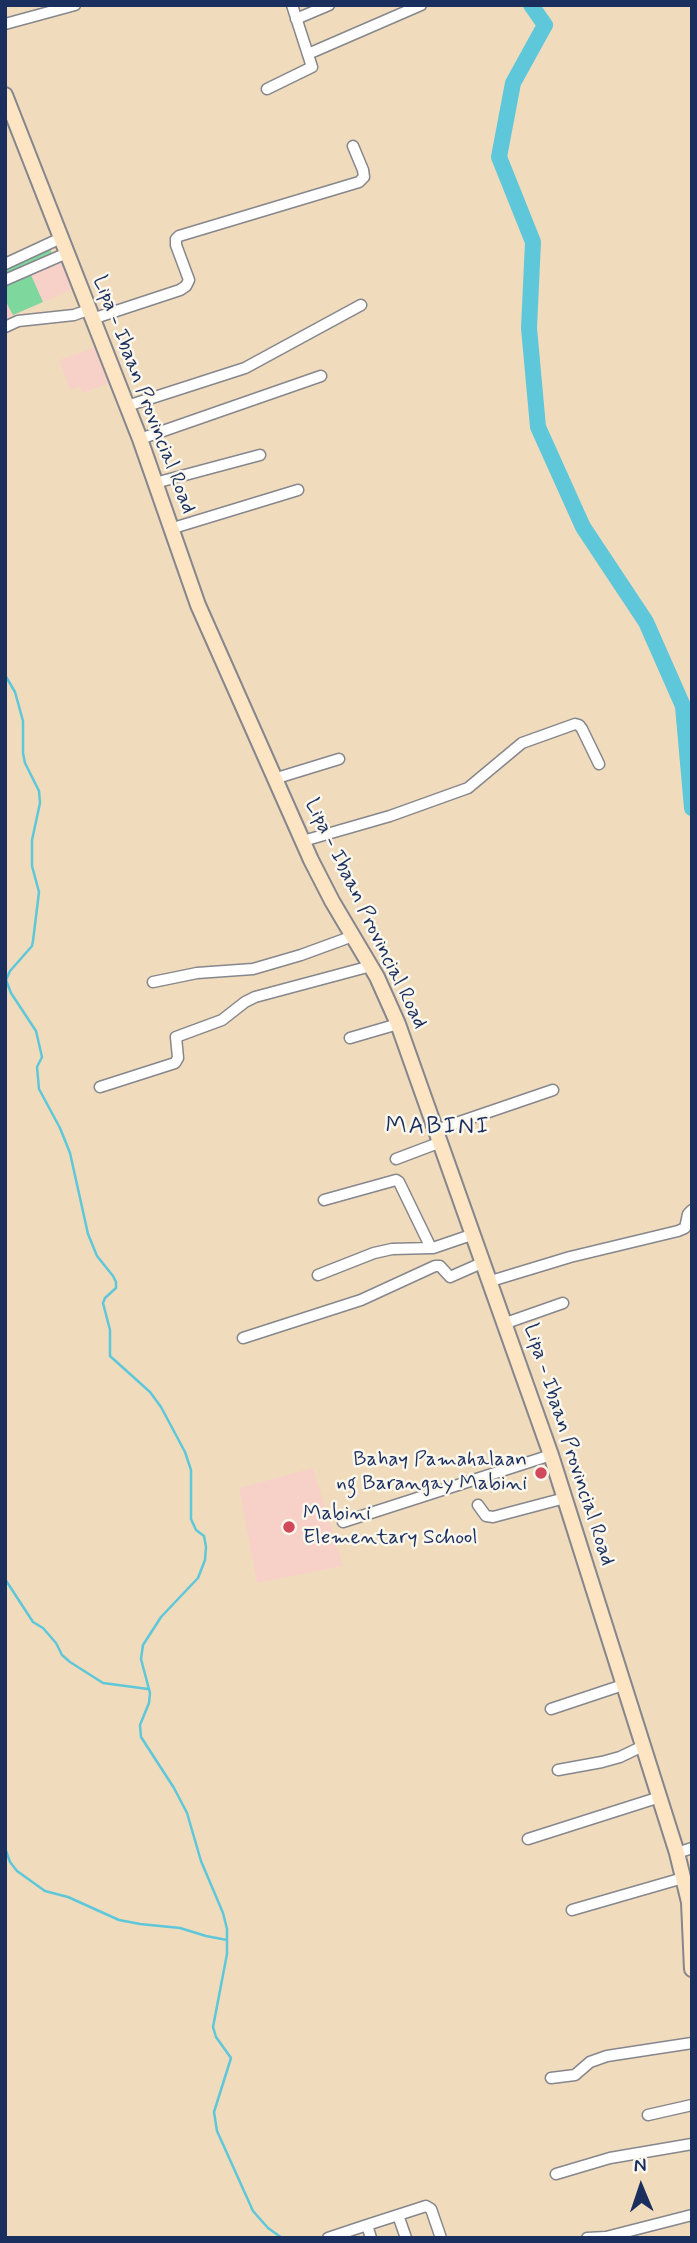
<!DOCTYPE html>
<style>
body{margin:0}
#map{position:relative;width:697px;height:2243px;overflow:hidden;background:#f0dcbc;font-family:Mynerve,sans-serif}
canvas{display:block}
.frame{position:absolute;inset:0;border:7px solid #1b2f5e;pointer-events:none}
.north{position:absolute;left:606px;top:2152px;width:70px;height:70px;-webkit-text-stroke:5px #fbf7ec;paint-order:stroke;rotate:358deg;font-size:19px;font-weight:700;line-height:28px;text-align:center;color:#1b2f5e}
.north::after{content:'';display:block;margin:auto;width:24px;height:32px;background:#1b2f5e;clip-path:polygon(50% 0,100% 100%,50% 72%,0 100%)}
</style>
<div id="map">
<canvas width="697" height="2243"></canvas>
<div class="frame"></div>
<div class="north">N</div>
</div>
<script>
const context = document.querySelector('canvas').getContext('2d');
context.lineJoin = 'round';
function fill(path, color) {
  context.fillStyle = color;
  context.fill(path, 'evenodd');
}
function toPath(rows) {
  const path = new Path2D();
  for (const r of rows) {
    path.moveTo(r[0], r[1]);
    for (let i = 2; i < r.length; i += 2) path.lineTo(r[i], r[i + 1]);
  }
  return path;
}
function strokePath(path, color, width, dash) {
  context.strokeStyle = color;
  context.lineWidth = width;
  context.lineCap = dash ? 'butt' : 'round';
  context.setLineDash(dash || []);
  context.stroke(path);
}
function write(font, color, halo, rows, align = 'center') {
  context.font = font + ' Mynerve,sans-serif';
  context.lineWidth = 5;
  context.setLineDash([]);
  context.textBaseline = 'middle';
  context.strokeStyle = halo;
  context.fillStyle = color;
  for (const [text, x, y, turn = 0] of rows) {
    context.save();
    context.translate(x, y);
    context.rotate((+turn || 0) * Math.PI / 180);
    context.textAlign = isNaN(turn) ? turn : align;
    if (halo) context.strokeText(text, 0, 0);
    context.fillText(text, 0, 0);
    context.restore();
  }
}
fill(toPath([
 [67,255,78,287,5,319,5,282],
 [98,346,115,381,83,393,80,387,70,390,59,360],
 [313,1468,343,1566,257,1583,239,1488]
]), '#f7d1c8');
fill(toPath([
 [47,250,51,250,51,255,5,275,5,268],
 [31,275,43,302,13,315,5,300,5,286]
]), '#7ed79c');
strokePath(toPath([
 [5,675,15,692,23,721,23,753,25,763,39,791,40,803,32,840,32,866,39,892,33,941,32,946,10,971,6,980,11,993,36,1031,42,1057,37,1067,39,1089,60,1128,70,1153,88,1234,97,1256,113,1276,116,1282,116,1288,105,1298,103,1303,110,1330,110,1356,150,1392,161,1407,185,1452,191,1470,191,1519,196,1530,204,1536,206,1547,205,1560,198,1578,161,1617,143,1645,141,1659,150,1693,149,1703,140,1725,141,1737,174,1788,187,1813,201,1861,223,1913,227,1929,227,1954,213,2027,216,2037,231,2058,214,2112,217,2131,253,2211,268,2228,282,2238],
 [5,1579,33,1622,43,1628,56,1643,62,1655,70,1662,103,1683,148,1689],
 [5,1848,10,1862,17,1871,45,1891,68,1897,119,1920,140,1924,180,1928,206,1936,227,1940]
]), '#5ec7da', 2.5);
strokePath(toPath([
 [531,5,545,25,513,83,499,157,533,242,529,328,538,427,583,527,646,622,683,706,692,808]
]), '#5ec7da', 16);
const minor = toPath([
 [296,19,329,5],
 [5,24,75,5],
 [308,54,421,5],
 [267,89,312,67,292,5],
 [5,264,61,238],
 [5,280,67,253],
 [92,319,180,290,186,286,189,280,176,245,176,239,179,236,359,182,364,177,363,170,353,146],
 [5,327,18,321,74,315,88,310],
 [127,406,245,368,361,305],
 [140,439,321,376],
 [155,483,260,455],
 [170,529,298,490],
 [277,778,339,759],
 [303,841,390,816,468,788,522,743,575,724,579,725,582,729,599,764],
 [153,982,197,973,253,969,301,955,353,936],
 [350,1038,398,1024],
 [100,1087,175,1063,178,1058,176,1037,222,1020,245,1002,255,997,371,966],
 [436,1130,553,1090],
 [396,1159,441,1142],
 [324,1200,396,1180,399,1182,431,1248,433,1248,474,1234],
 [318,1275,374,1253,392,1249,431,1248],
 [491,1281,570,1257,678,1231,685,1228,688,1214,692,1210],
 [506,1323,563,1303],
 [243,1338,361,1300,435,1266,440,1266,450,1277,484,1262],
 [478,1505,486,1516,493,1517,565,1498],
 [343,1522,551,1455],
 [551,1709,623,1685],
 [558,1770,602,1762,620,1757,643,1746],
 [528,1839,660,1797],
 [677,1853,692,1848],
 [572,1910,683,1878],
 [551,2078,575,2075,590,2062,607,2056,692,2043],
 [648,2115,692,2105],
 [556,2174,610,2158,692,2144],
 [398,2215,406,2238],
 [328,2238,367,2225],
 [371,2238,367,2225,426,2206,431,2209,441,2238],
 [587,2238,606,2237,692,2215]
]);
const secondary = toPath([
 [5,95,140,439,198,605,311,860,332,901,377,977,398,1024,551,1455,677,1853,689,1902,692,1969]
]);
strokePath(minor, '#86868d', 13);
strokePath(secondary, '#86868d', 18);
strokePath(minor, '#fff', 10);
strokePath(secondary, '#fde5c4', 14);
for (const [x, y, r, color] of [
 [541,1473,7,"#d1495b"],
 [289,1527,7,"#d1495b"]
]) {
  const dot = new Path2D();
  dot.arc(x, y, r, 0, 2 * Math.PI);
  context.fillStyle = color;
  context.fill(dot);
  strokePath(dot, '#fbf7ec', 2.5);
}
write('21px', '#1b2f5e', '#fbf7ec', [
 ["Lipa - Ibaan Provincial Road",143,395,69],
 ["Lipa - Ibaan Provincial Road",365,914,64],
 ["Lipa - Ibaan Provincial Road",568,1445,72]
]);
write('21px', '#1b2f5e', '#fbf7ec', [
 ["Bahay Pamahalaan",527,1461],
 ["ng Barangay Mabini",527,1485],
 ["Mabini",303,1515,"left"],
 ["Elementary School",303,1539,"left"]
], 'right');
context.letterSpacing = '2px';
write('24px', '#1b2f5e', '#fbf7ec', [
 ["MABINI",438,1128]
]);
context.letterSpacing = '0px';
</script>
